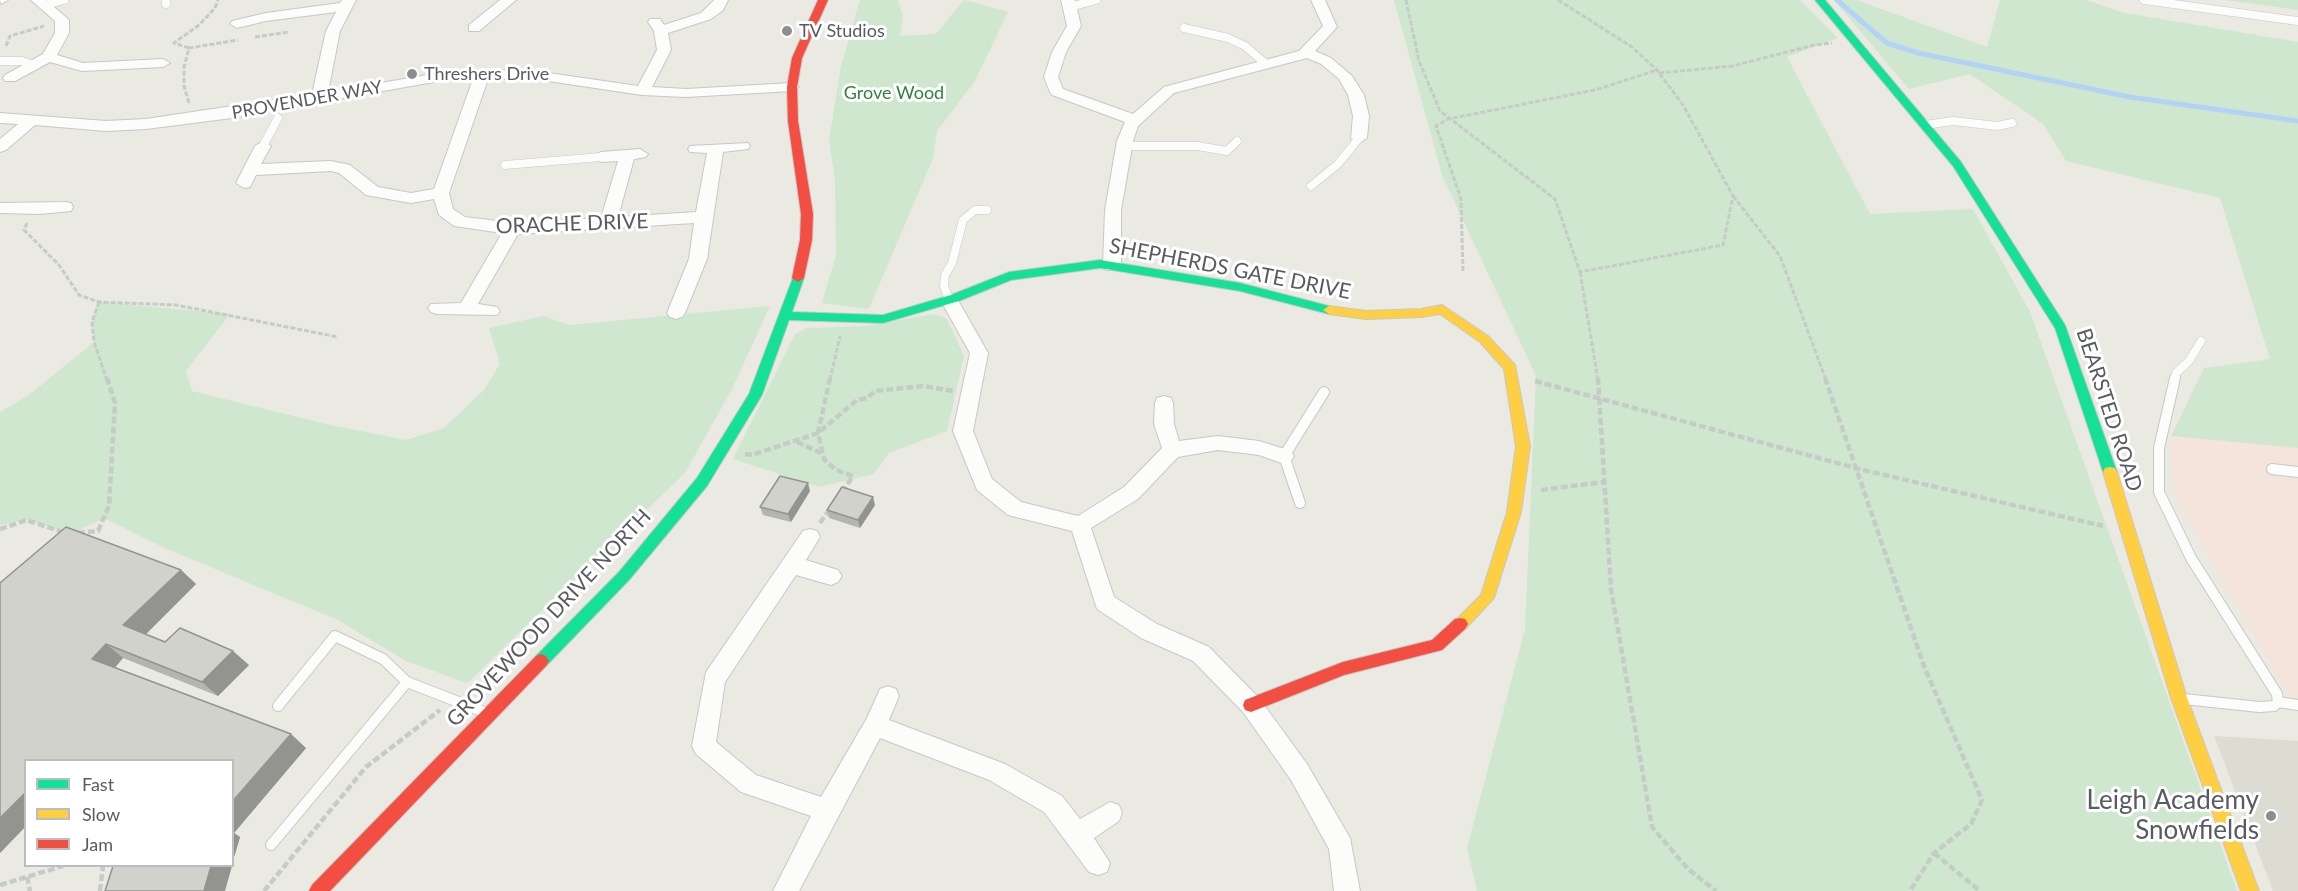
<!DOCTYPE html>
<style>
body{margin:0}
#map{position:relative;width:2298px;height:891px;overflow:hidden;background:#eae9e2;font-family:Lato,sans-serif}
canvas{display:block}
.legend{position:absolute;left:24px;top:759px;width:210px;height:108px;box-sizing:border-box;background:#fff;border:2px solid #bcbdc0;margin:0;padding:8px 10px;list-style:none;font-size:18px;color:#585b61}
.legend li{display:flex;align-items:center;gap:12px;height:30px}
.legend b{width:30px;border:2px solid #bcbdc0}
</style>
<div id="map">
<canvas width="2298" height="891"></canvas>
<ul class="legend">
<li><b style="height:8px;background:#16e098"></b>Fast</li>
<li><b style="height:8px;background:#ffcf43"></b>Slow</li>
<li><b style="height:8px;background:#f24e42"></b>Jam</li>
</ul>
</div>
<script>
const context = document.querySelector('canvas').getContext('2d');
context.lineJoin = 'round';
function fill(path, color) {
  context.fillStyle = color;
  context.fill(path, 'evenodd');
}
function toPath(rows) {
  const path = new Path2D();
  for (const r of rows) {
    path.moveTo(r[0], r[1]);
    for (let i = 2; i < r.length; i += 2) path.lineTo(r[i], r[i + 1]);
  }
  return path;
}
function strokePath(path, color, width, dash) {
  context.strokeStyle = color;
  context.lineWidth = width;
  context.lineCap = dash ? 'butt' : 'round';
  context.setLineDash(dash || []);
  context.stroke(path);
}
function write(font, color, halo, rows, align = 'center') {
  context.font = font + ' Lato,sans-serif';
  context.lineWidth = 6;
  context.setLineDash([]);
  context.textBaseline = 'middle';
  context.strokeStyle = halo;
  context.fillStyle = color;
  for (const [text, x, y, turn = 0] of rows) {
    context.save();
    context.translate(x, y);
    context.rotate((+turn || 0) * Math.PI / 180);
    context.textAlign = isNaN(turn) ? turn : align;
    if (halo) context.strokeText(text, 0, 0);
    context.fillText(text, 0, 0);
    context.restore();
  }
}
fill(toPath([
 [2214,736,2298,741,2298,891,2273,891]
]), '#dcdcd2');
fill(toPath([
 [2171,436,2298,448,2298,711,2174,494]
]), '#f4e4dc');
fill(toPath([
 [860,0,898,0,903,16,900,36,936,34,964,0,1008,12,975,81,937,131,933,158,869,309,822,303,836,255,835,180,829,140,841,66],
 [1394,0,1800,0,1838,38,1787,57,1870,214,1973,209,2030,312,2237,891,1477,891,1467,848,1525,629,1536,376,1442,175],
 [1834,0,1856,0,1987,47,2000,0,2086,0,2124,13,2298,42,2298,448,2171,436,2204,368,2270,359,2220,198,2066,161,2043,124,1970,74,1909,89],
 [2224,0,2298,0,2298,10,2264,5],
 [99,302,230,314,186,371,192,391,330,425,406,440,444,428,484,390,500,364,489,328,543,316,570,325,770,306,733,387,685,473,467,683,406,661,338,620,167,549,104,518,71,534,27,520,0,525,0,412,29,395,94,342,92,322],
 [935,314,947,319,964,356,947,431,889,453,874,474,819,487,733,459,795,334,807,328,866,326]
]), '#cfe7ce');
strokePath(toPath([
 [1837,0,1887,43,1918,53,2130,97,2298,121]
]), '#b3d3f6', 5);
const laneFar1 = toPath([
 [166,0,166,4],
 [2144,0,2298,21],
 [45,5,64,0],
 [1070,7,1096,0],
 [1184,28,1228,38,1245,46,1266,64],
 [0,61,22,61,33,65],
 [1925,125,1953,121,1997,126,2012,123],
 [263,146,278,118],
 [1125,146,1197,146,1227,151,1237,141],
 [505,165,601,157],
 [1311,186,1338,164,1359,138],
 [949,299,944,286,945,275,952,263,963,220,975,210,987,210],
 [2174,380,2176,373,2189,361,2201,341]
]);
const lane = toPath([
 [2175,378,2159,448,2159,492,2191,558,2277,694,2278,702,2274,706,2259,707,2184,699],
 [2272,469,2298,472],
 [1300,503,1284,456,1324,392],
 [2278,702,2298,705],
 [278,706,335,636,383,659,407,682],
 [271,845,407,682,484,712]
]);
const street = toPath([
 [0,0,8,0,1,4,0,0],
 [31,0,46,0,69,20,69,33,57,55,83,63,163,59,170,63,163,67,82,71,50,62,15,81,5,81,3,78,5,75,43,54,55,33,55,21,31,0],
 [342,0,356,0,340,31,328,92,439,73,482,70,535,71,638,86,657,50,654,31,648,22,650,19,660,19,664,25,701,13,714,0,728,0,723,10,711,19,668,33,671,50,652,87,686,89,792,83,799,87,792,91,686,97,642,95,535,79,488,79,449,193,453,209,465,217,513,223,601,218,618,161,601,162,593,157,601,152,640,149,648,154,646,157,634,159,618,217,696,212,707,153,690,152,688,149,690,146,748,143,750,146,748,149,723,152,707,259,685,313,682,317,676,319,670,317,667,313,689,259,694,223,518,234,478,304,497,307,500,311,497,315,437,314,431,312,428,308,431,304,461,303,502,233,454,226,439,215,434,199,411,203,366,195,339,173,331,171,256,175,250,187,244,188,236,183,255,146,263,141,271,146,261,164,331,161,350,165,378,187,411,193,434,189,473,79,439,81,232,118,146,129,106,131,35,125,6,150,0,152,0,139,18,124,0,123,0,113,106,121,146,119,312,94,326,31,336,12,266,21,237,28,230,24,232,21,266,13,340,3,342,0],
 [500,0,516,0,479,31,469,31,469,25,500,0],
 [1061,0,1075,0,1081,26,1066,52,1058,77,1063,89,1133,114,1164,87,1299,51,1323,26,1311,0,1325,0,1337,27,1315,51,1331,58,1352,76,1364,95,1369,116,1367,138,1359,143,1351,138,1353,116,1348,95,1339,79,1321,64,1307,58,1174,93,1138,126,1133,141,1121,210,1121,266,1118,270,1106,270,1103,266,1105,210,1117,141,1125,122,1052,95,1050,92,1044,77,1052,52,1067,26,1061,0],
 [65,202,71,203,73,207,71,211,40,214,0,213,0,203,65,202],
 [949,293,955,295,988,353,973,431,992,479,1021,502,1078,516,1124,487,1162,448,1154,424,1155,403,1157,398,1164,396,1171,398,1173,403,1174,424,1179,441,1218,436,1259,441,1291,451,1294,456,1291,461,1284,464,1259,455,1218,450,1178,457,1138,499,1091,528,1114,597,1157,624,1209,647,1259,698,1307,764,1350,838,1360,891,1334,891,1329,849,1291,780,1243,712,1193,661,1141,638,1097,609,1072,531,1008,515,977,490,953,431,970,353,940,299,949,293],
 [810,529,817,531,820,537,806,560,838,570,842,576,838,582,831,585,796,575,725,682,716,742,756,775,821,797,867,718,880,689,888,686,896,689,899,696,889,720,1005,764,1062,796,1080,819,1110,802,1119,805,1122,813,1119,821,1094,838,1110,863,1107,872,1098,875,1089,872,1044,812,989,780,880,738,799,891,773,891,811,816,741,792,696,754,692,746,706,672,803,531,810,529]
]);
const fast = toPath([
 [1815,0,1825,0,1961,162,2065,325,2117,472,2115,476,2110,477,2105,476,2103,472,2055,328,1953,166,1815,0],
 [1100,260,1240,283,1329,306,1335,310,1329,314,1240,291,1100,268,1011,280,959,301,883,323,789,320,762,395,707,486,629,580,546,666,541,668,536,666,533,661,536,656,619,572,697,478,749,394,794,275,798,274,804,278,792,312,883,315,951,295,1009,272,1100,260]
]);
const slow = toPath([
 [1442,305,1488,336,1515,365,1530,446,1521,512,1494,598,1465,629,1460,630,1455,629,1452,624,1481,595,1507,512,1516,446,1504,369,1480,342,1440,314,1421,317,1366,319,1329,314,1323,310,1329,306,1366,311,1421,309,1442,305],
 [2110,467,2115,468,2117,472,2187,698,2259,891,2241,891,2171,698,2103,472,2105,468,2110,467]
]);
const jam = toPath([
 [818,0,828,0,802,58,797,87,798,121,813,214,812,240,804,278,798,282,792,278,800,240,801,214,788,121,787,87,792,58,818,0],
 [1460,618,1465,619,1468,624,1465,629,1442,650,1344,675,1251,712,1245,710,1243,705,1245,700,1343,662,1432,640,1455,619,1460,618],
 [541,654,546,656,549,661,546,666,330,891,309,891,312,885,536,656,541,654]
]);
strokePath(laneFar1, '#c7c8c6', 9);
strokePath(lane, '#c7c8c6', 12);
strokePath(street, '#c7c8c6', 2);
strokePath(fast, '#c7c8c7', 2);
strokePath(slow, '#c7c8c7', 2);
strokePath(jam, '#c7c8c7', 2);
strokePath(toPath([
 [1406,0,1419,61,1440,111,1555,199,1580,272,1723,245,1733,196,1683,105,1657,70,1632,47,1558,0],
 [255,37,289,32],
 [6,46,10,36,44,26],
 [189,48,174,43,199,25,215,8,218,0],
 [1659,73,1733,66,1814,45,1832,43],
 [189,103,184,86,184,67,189,48,238,40],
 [1733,196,1780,256,1826,380],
 [27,223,24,230,59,265,79,295,99,302,176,305,338,337],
 [1463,271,1461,199,1436,126,1448,119,1595,90,1657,70],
 [1580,272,1598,380],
 [99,302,92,322,94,342,107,380],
 [830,380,840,336]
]), '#c5ccc8', 3, [5, 2]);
strokePath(toPath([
 [830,378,818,433,824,459,836,470,853,476,843,491],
 [1598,378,1611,589,1652,827,1688,869,1716,891],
 [1825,378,1924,666,1982,800,1971,824,1934,853,1910,891],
 [1535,381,1859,469,2103,526],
 [797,442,821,453],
 [745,454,752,455,818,433,857,400,867,398,875,391,923,386,953,391],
 [1541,490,1604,482],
 [820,523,830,509],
 [0,529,27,520,65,533],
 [78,533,98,531,109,506,115,403,107,378],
 [1934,853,1980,891],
 [27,877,30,891],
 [0,885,63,866],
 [100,891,103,866],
 [264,891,366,767,440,710]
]), '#c5ccc8', 4.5, [7, 3]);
strokePath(laneFar1, '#fcfcfb', 8);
strokePath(lane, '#fcfcfb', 10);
fill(street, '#fcfcfb');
fill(fast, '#16e098');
fill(slow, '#ffcf43');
fill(jam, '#f24e42');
fill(toPath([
 [810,491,791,522,763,515,760,507],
 [875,505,860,528,829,518,827,510],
 [66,527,181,570,196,584,146,634,165,642,249,665,218,696,123,658,115,668,306,748,234,833,240,837,232,864,232,760,26,760,26,826,0,853]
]), '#b5b5b0');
fill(toPath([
 [808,483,810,491,791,522,788,514],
 [873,497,875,505,860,528,858,520],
 [181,570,196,584,140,640,123,625],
 [106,644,123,658,110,673,92,659],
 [233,651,249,665,218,696,202,682],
 [291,734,306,748,234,833,240,837,232,864,232,802],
 [26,792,26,826,0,853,0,818],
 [211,866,232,866,225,891,204,891]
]), '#939390');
const building = toPath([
 [780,476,808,483,788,514,760,507,780,476],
 [842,487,873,497,858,520,827,510,842,487],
 [66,527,181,570,123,625,165,642,180,628,233,651,202,682,106,644,92,659,291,734,232,802,232,760,26,760,26,792,0,818,0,583,66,527],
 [113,866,211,866,204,891,105,891,113,866]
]);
fill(building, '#d2d2cd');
strokePath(building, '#939390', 1.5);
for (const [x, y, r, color] of [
 [787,31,6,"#8b8d8e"],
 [412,74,6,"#8b8d8e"],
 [2271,816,6,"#8b8d8e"]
]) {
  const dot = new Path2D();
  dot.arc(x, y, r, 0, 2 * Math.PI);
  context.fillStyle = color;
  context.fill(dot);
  strokePath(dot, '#fff', 2);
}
write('18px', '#585b61', '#fff', [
 ["TV Studios",799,31],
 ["Threshers Drive",424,74]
], 'left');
write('18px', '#2e833c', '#fff', [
 ["Grove Wood",894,93]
]);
write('18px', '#585b61', '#fff', [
 ["PROVENDER WAY",307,100,-10]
]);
write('21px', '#585b61', '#fff', [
 ["ORACHE DRIVE",572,224,-2],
 ["SHEPHERDS GATE DRIVE",1230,269,11],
 ["BEARSTED ROAD",2109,410,72],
 ["GROVEWOOD DRIVE NORTH",549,618,-47]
]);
write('26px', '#585b61', '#fff', [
 ["Leigh Academy",2259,801],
 ["Snowfields",2259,831]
], 'right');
</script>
